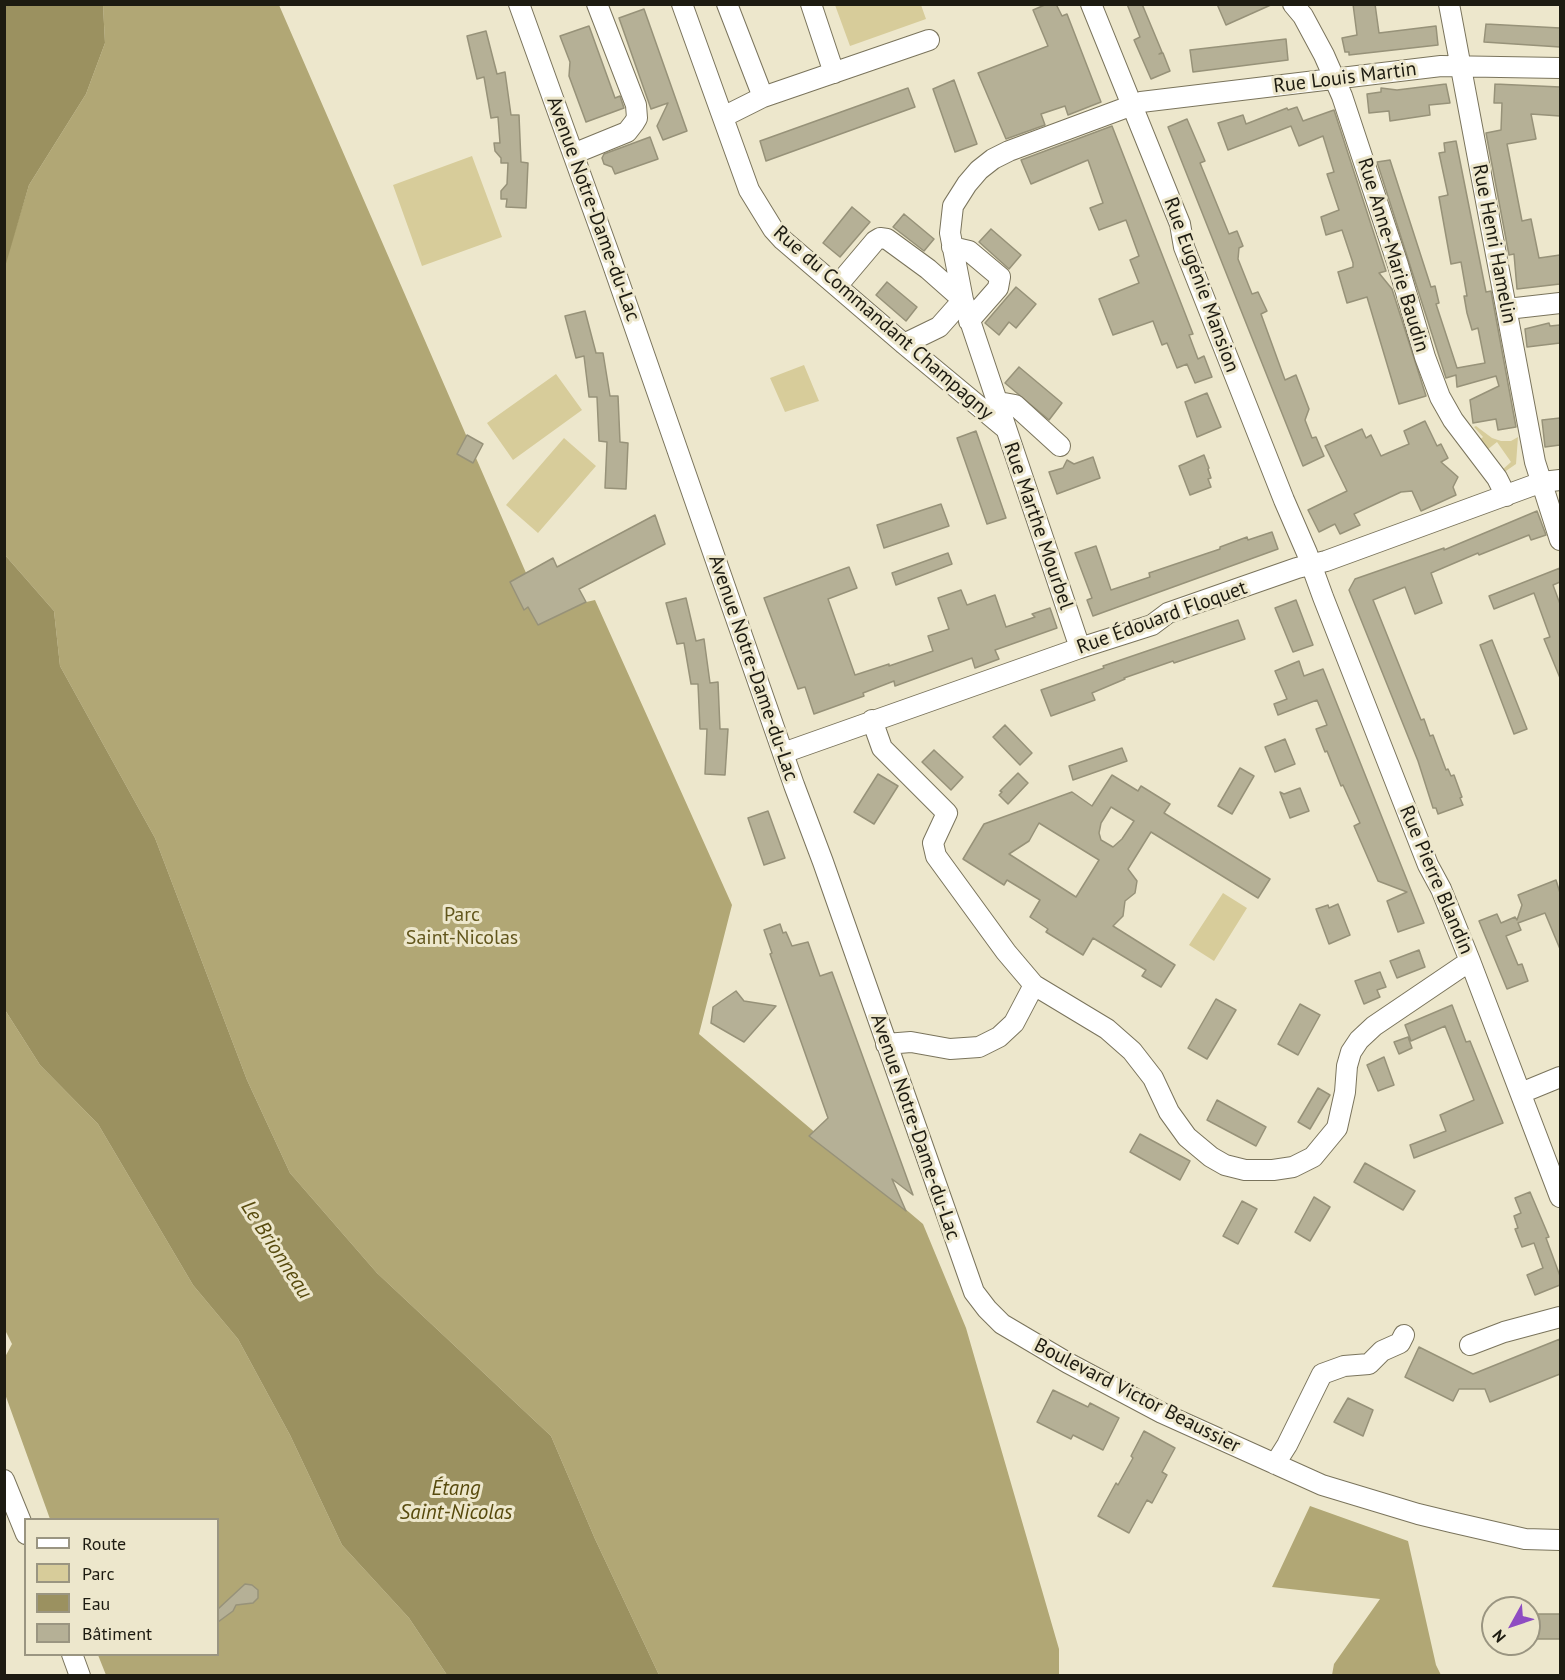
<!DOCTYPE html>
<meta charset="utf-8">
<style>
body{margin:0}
#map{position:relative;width:1565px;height:1680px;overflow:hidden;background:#ede7cc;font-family:"PT Sans",sans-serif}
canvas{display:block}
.frame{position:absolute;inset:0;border:6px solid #1d1b11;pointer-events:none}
.legend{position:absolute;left:24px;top:1518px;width:195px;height:138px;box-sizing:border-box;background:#ede7cc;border:2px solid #9a9581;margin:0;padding:8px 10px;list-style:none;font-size:18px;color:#1d1b11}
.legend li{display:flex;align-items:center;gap:12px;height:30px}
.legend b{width:30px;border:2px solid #9a9581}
.north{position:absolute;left:1481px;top:1596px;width:60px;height:60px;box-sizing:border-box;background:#ede7cc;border:2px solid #9a9581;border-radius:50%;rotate:230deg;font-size:16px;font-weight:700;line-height:24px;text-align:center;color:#1d1b11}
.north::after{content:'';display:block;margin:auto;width:21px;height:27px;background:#8e4dc2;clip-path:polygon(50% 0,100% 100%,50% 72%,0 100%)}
</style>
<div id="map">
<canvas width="1565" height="1680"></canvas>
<div class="frame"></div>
<ul class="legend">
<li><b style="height:8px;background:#fff"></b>Route</li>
<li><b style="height:16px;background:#d7cc9a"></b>Parc</li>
<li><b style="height:16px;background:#9b9160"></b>Eau</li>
<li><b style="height:16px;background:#b5b096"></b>Bâtiment</li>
</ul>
<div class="north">N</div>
</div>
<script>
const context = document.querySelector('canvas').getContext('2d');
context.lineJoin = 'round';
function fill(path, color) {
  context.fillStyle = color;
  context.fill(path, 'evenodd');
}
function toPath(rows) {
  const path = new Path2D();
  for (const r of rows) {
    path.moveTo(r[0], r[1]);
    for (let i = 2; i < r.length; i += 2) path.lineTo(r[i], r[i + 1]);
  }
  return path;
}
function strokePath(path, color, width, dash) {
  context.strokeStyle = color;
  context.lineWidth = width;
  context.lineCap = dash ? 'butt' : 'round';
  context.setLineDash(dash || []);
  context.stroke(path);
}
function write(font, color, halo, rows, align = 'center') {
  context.font = font + ' "PT Sans",sans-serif';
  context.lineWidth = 6;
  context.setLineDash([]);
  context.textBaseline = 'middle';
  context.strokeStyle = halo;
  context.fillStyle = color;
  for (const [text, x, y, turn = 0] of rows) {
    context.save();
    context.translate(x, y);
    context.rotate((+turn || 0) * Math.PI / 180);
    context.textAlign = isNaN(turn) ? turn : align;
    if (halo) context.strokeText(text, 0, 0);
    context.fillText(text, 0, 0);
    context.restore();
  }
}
fill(toPath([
 [835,5,921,5,926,19,850,46],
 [472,156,502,237,422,266,393,185],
 [804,365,819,401,785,412,770,378],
 [556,374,582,410,513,460,487,423],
 [1476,426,1492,438,1501,441,1511,441,1518,437,1516,464,1503,473,1502,470,1511,462,1497,442,1487,450,1479,440,1483,437,1474,427],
 [564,438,596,466,538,533,506,505],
 [1223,893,1247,908,1214,961,1189,945]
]), '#d7cc9a');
fill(toPath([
 [103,5,279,5,543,612,595,600,732,905,699,1034,923,1224,966,1328,1059,1649,1059,1675,659,1675,595,1539,551,1436,377,1273,290,1173,247,1080,155,838,60,666,54,611,5,555,4,267,29,185,86,94,105,43],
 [5,1010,40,1065,98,1124,193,1285,238,1339,290,1435,342,1545,409,1618,447,1675,106,1675,98,1655,218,1654,218,1520,50,1519,5,1394,5,1357,12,1344,4,1328],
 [1310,1506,1408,1541,1436,1665,1441,1675,1332,1675,1334,1664,1380,1599,1272,1587]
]), '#b1a775');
fill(toPath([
 [5,4,103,5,105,43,86,94,29,185,5,267],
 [5,555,54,611,60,666,155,838,247,1080,290,1173,377,1273,551,1436,595,1539,659,1675,447,1675,409,1618,342,1545,290,1435,238,1339,193,1285,98,1124,40,1065,5,1010]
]), '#9b9160');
const building = toPath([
 [1047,4,1056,4,1062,16,1067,14,1101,102,1068,115,1065,106,1041,114,1045,125,1006,139,978,73,1048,46,1033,10,1047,4],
 [1127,4,1142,4,1162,52,1159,54,1163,53,1170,71,1151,79,1134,40,1140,37,1127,4],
 [1217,4,1273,4,1226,25,1217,4],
 [1353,4,1375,4,1379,33,1436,26,1438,45,1349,55,1349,52,1345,52,1342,38,1357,35,1353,4],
 [644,9,687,131,663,140,657,126,668,103,651,109,619,18,644,9],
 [1486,24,1560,28,1560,47,1484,42,1486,24],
 [589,26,615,98,620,96,624,108,586,122,569,76,570,62,560,36,589,26],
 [486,31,497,74,505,72,511,115,519,115,521,162,528,163,526,208,506,207,507,199,501,199,501,191,507,184,508,163,501,163,501,158,495,151,494,143,500,143,498,117,491,118,484,77,477,79,467,36,486,31],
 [1286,39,1288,60,1193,72,1190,50,1286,39],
 [954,80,977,144,955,152,933,89,954,80],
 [1446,84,1450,103,1429,105,1430,115,1390,121,1389,111,1369,113,1367,94,1381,92,1381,88,1397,90,1446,84],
 [1495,84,1560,87,1560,116,1531,114,1536,139,1507,144,1522,221,1531,219,1539,258,1560,255,1560,284,1517,289,1514,254,1509,255,1486,133,1501,130,1502,103,1494,103,1495,84],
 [908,88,915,107,766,161,760,141,908,88],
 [1297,107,1303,121,1334,110,1386,271,1379,273,1392,289,1426,396,1399,404,1367,297,1347,303,1338,272,1353,267,1353,263,1342,230,1326,235,1321,217,1339,210,1327,174,1334,172,1323,136,1299,146,1291,126,1228,150,1218,123,1243,115,1246,124,1287,108,1288,110,1297,107],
 [1187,119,1205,161,1200,163,1229,234,1237,231,1243,246,1239,248,1238,259,1252,294,1258,292,1267,311,1261,314,1285,380,1296,375,1309,409,1305,420,1312,438,1316,437,1324,456,1303,466,1168,127,1187,119],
 [1112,126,1193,334,1189,335,1198,359,1204,356,1212,377,1195,383,1187,364,1177,368,1167,343,1162,345,1153,321,1113,335,1099,299,1139,283,1130,260,1139,256,1126,220,1099,230,1090,208,1103,203,1088,160,1031,184,1021,160,1112,126],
 [650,137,658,159,615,174,612,167,604,164,602,158,604,154,650,137],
 [1456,141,1486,292,1491,291,1516,427,1498,430,1496,419,1473,423,1470,400,1499,386,1496,376,1457,387,1456,375,1446,378,1377,162,1390,160,1431,287,1435,286,1439,303,1436,304,1457,368,1485,363,1478,328,1472,330,1467,313,1464,296,1467,296,1461,262,1451,264,1439,197,1448,195,1439,153,1445,152,1444,143,1456,141],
 [852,207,870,222,840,257,823,243,852,207],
 [904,214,934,239,924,251,893,227,904,214],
 [991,229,1021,255,1009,269,979,242,991,229],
 [887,282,917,307,906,321,876,295,887,282],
 [1016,287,1036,304,1016,328,1009,322,999,335,985,323,1016,287],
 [585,311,596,353,603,353,610,396,618,396,620,442,628,443,626,489,605,488,607,442,599,441,597,397,589,397,584,356,576,358,565,316,585,311],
 [1549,323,1550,326,1560,325,1560,343,1527,347,1525,329,1549,323],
 [1019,367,1062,403,1049,420,1005,383,1019,367],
 [1207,393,1221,427,1197,437,1185,402,1207,393],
 [1560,418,1560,445,1545,447,1542,420,1560,418],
 [1425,421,1437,446,1441,444,1448,458,1441,462,1458,477,1453,487,1456,495,1421,511,1412,491,1401,492,1354,514,1360,525,1340,534,1335,524,1319,532,1308,510,1347,491,1325,446,1362,429,1366,438,1371,435,1381,456,1409,444,1404,431,1425,421],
 [976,431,1006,518,987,524,957,438,976,431],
 [467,435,483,444,473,463,457,454,467,435],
 [1204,455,1209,468,1208,469,1211,478,1208,479,1211,487,1190,495,1179,466,1204,455],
 [1093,457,1100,478,1057,494,1049,472,1063,468,1067,460,1074,464,1093,457],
 [941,504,949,526,884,548,877,525,941,504],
 [1537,511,1546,535,1531,540,1529,535,1479,555,1478,553,1431,573,1442,603,1415,614,1405,587,1373,600,1421,720,1424,719,1430,736,1433,735,1446,770,1448,769,1451,776,1454,775,1462,797,1460,798,1463,805,1438,814,1436,808,1433,808,1418,761,1349,590,1355,579,1444,548,1444,550,1537,511],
 [655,515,665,544,579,589,586,602,538,625,528,607,524,610,510,582,553,558,557,567,655,515],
 [1272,532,1278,549,1093,616,1087,600,1092,598,1075,553,1096,546,1111,590,1150,577,1149,573,1220,549,1220,547,1247,537,1248,540,1272,532],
 [948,553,952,564,896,585,892,573,948,553],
 [849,567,857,588,828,599,855,675,889,664,889,666,933,651,928,636,949,629,938,598,961,590,967,605,995,595,1006,627,1035,617,1032,614,1050,608,1057,628,995,650,999,659,975,668,972,658,895,686,894,681,863,693,864,696,814,714,805,687,798,689,764,598,849,567],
 [1560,568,1560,582,1553,585,1560,604,1560,678,1544,639,1550,637,1534,593,1494,609,1489,596,1560,568],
 [686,598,696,641,704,639,710,683,718,682,720,729,728,729,725,775,705,774,707,729,700,729,698,684,691,684,684,643,677,644,666,603,686,598],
 [1296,600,1313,645,1293,652,1275,608,1296,600],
 [1238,620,1245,639,1174,663,1173,661,1124,678,1125,679,1092,693,1095,700,1051,716,1041,690,1104,668,1103,666,1238,620],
 [1492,640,1527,729,1514,734,1480,645,1492,640],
 [1299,661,1304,676,1323,669,1424,923,1398,932,1387,901,1407,892,1378,881,1354,826,1360,823,1343,785,1341,786,1327,751,1325,752,1316,729,1327,725,1317,700,1278,715,1274,704,1287,699,1275,671,1299,661],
 [1005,725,1032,753,1020,765,993,737,1005,725],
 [1285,739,1295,764,1275,772,1265,747,1285,739],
 [1122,748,1127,761,1073,780,1069,766,1122,748],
 [934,750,963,777,951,790,922,762,934,750],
 [1240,768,1254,776,1232,814,1218,806,1240,768],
 [1018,773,1028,783,1008,804,999,795,1002,792,1000,791,1018,773],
 [878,774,898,786,874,824,854,812,878,774],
 [1112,775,1138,791,1141,786,1170,804,1164,813,1270,879,1258,898,1151,832,1128,869,1137,881,1135,893,1125,901,1123,916,1113,926,1175,965,1161,987,1142,976,1146,970,1093,938,1083,955,1046,932,1048,929,1030,917,1040,900,1007,880,1004,885,963,859,984,824,1072,792,1092,806,1112,775],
 [1111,807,1134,821,1122,839,1113,847,1101,840,1099,833,1101,823,1111,807],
 [1039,823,1099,860,1076,897,1009,854,1029,841,1039,823],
 [1300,788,1309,811,1290,818,1280,792,1284,794,1300,788],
 [768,811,785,858,764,865,748,818,768,811],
 [1556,880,1560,893,1560,949,1545,913,1518,923,1521,930,1506,936,1518,965,1522,964,1528,981,1507,989,1479,921,1497,914,1501,923,1515,917,1517,920,1522,905,1518,895,1556,880],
 [1338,904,1350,935,1329,944,1316,909,1328,905,1329,908,1338,904],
 [780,924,783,933,786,932,792,946,808,942,820,976,832,972,913,1195,892,1179,906,1211,809,1136,828,1118,770,954,772,953,764,930,780,924],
 [1419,950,1425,967,1397,978,1390,961,1419,950],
 [1380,972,1386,987,1377,990,1380,997,1364,1004,1355,981,1380,972],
 [736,991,744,1001,776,1006,744,1042,711,1023,713,1007,736,991],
 [1216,999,1236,1010,1207,1059,1188,1048,1216,999],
 [1300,1004,1320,1015,1298,1055,1278,1044,1300,1004],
 [1452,1005,1466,1042,1470,1041,1503,1123,1414,1158,1410,1145,1446,1131,1440,1115,1474,1100,1445,1026,1411,1041,1405,1025,1452,1005],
 [1408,1037,1412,1048,1399,1054,1394,1042,1408,1037],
 [1384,1057,1394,1085,1378,1091,1367,1065,1384,1057],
 [1318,1088,1330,1095,1310,1129,1298,1122,1318,1088],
 [1217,1100,1266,1127,1256,1146,1207,1120,1217,1100],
 [1140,1134,1190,1161,1180,1180,1130,1152,1140,1134],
 [1365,1163,1415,1191,1403,1210,1354,1182,1365,1163],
 [1530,1192,1549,1237,1546,1238,1560,1276,1560,1285,1535,1295,1527,1275,1543,1268,1534,1243,1522,1247,1515,1229,1518,1228,1514,1216,1521,1213,1515,1198,1530,1192],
 [1314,1197,1330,1207,1310,1241,1295,1232,1314,1197],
 [1242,1201,1257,1209,1238,1244,1223,1236,1242,1201],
 [1560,1339,1560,1374,1490,1402,1485,1389,1459,1389,1453,1401,1405,1377,1419,1347,1473,1374,1560,1339],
 [1053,1390,1088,1407,1090,1403,1119,1418,1103,1450,1073,1435,1071,1439,1037,1422,1053,1390],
 [1348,1398,1373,1410,1363,1436,1334,1422,1348,1398],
 [1144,1431,1175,1448,1162,1472,1167,1475,1152,1503,1147,1500,1129,1533,1098,1516,1116,1483,1118,1485,1133,1458,1131,1456,1144,1431],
 [245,1584,252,1585,258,1590,258,1598,253,1603,236,1605,233,1611,218,1622,218,1609,245,1584],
 [1529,1614,1560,1614,1560,1639,1529,1639,1529,1614]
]);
fill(building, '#b5b096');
strokePath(building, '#979279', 1.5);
const street = toPath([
 [519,4,612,262,794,785,823,862,974,1292,987,1309,1002,1324,1068,1363,1162,1413,1322,1485,1418,1514,1451,1522,1525,1539,1560,1540],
 [682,4,749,190,773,229,783,240,904,344,1005,428],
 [727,4,763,97,929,40],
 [811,4,834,73],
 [1091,4,1180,224,1184,247,1284,500,1307,553,1323,597,1428,865,1441,889,1470,961,1560,1197],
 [1293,4,1303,16,1324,55,1342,96,1398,265,1425,357,1440,397,1453,420,1497,478,1506,496],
 [1449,4,1535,462,1560,540],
 [723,117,763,97],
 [573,154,627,132,634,123,637,118,636,105,597,4],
 [952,247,969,251,1000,277,998,288,969,321],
 [837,286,875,241,880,238,887,239,928,269,963,300,939,327,904,344],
 [1507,309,1560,303],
 [996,403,1004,403,1015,405,1060,446],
 [1080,648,963,300,950,233,953,206,967,184,979,170,993,159,1009,151,1141,102,1441,66,1560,68],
 [872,720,882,748,947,813,933,843,936,856,1006,952,1034,985,1107,1029,1132,1051,1153,1078,1169,1112,1187,1137,1211,1157,1225,1165,1245,1170,1273,1170,1293,1167,1313,1157,1337,1128,1345,1092,1347,1066,1351,1052,1359,1040,1374,1026,1470,961],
 [783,753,1080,648,1152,625,1168,613,1297,568,1326,561,1542,482,1560,480],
 [886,1044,911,1042,950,1049,979,1047,999,1037,1014,1023,1034,985],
 [1521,1093,1560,1077],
 [1470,1345,1504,1332,1560,1317],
 [1275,1464,1287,1445,1322,1374,1344,1366,1369,1364,1382,1351,1400,1343,1404,1335],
 [4,1480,26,1534],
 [72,1654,80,1676]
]);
strokePath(street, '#7a745c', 22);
strokePath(street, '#fff', 20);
write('20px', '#1d1b11', '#ede7cc', [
 ["Rue Louis Martin",1345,78,-7],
 ["Avenue Notre-Dame-du-Lac",593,209,70],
 ["Rue Henri Hamelin",1494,244,79],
 ["Rue Anne-Marie Baudin",1393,255,73],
 ["Rue Eugénie Mansion",1201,285,70],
 ["Rue du Commandant Champagny",883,323,41],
 ["Rue Marthe Mourbel",1038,526,71],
 ["Rue Édouard Floquet",1162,618,-20],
 ["Avenue Notre-Dame-du-Lac",753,668,71],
 ["Rue Pierre Blandin",1436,880,67],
 ["Avenue Notre-Dame-du-Lac",915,1127,71],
 ["Boulevard Victor Beaussier",1137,1396,27]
]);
write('20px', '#62561c', '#ede7cc', [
 ["Parc",462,915],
 ["Saint-Nicolas",462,938]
]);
write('italic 21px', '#574a0d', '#ede7cc', [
 ["Le Brionneau",276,1250,57],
 ["Étang",456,1489],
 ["Saint-Nicolas",456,1513]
]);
</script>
